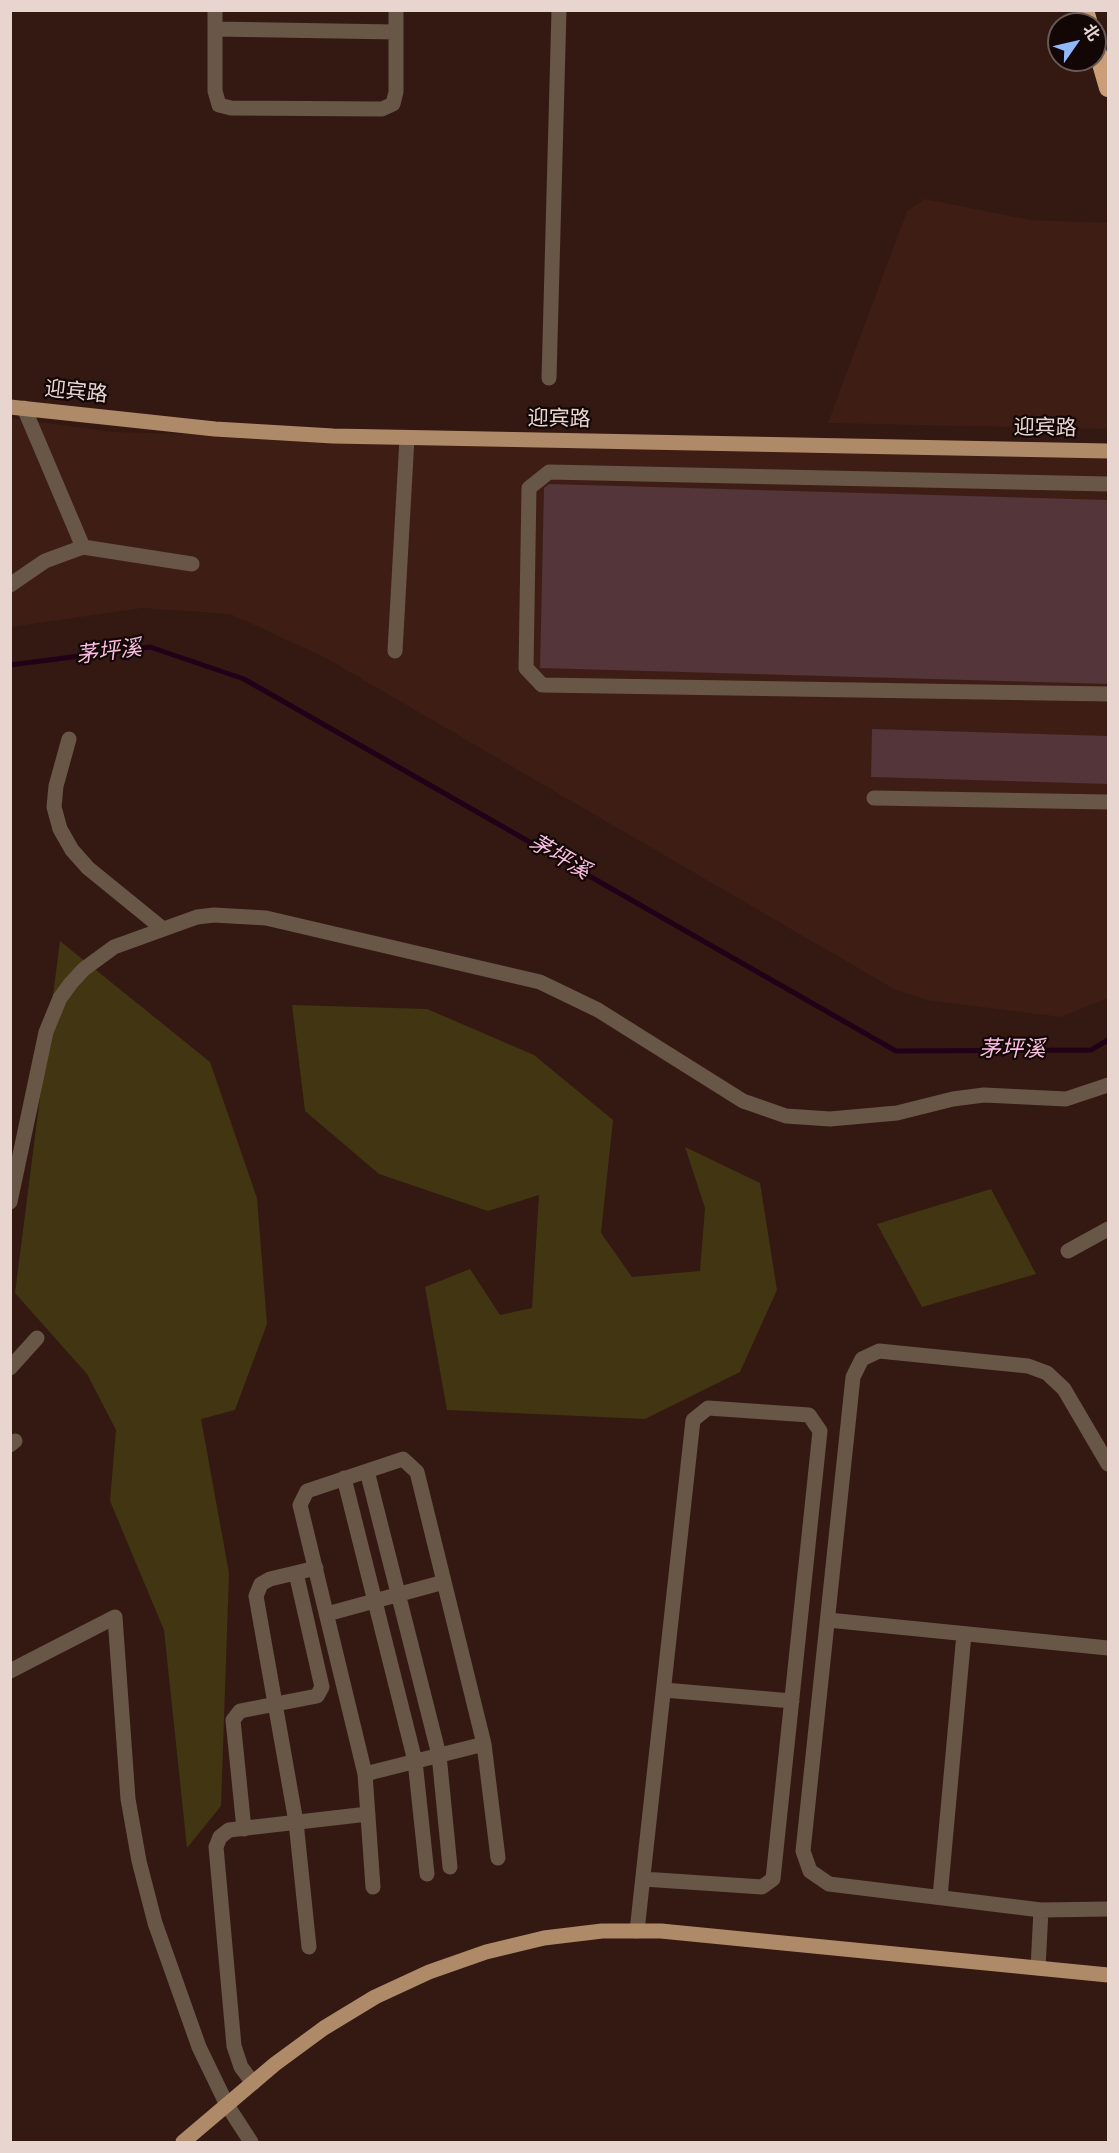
<!DOCTYPE html>
<meta charset="utf-8">
<style>
body{margin:0}
#map{position:relative;width:1119px;height:2153px;overflow:hidden;background:#331912;font-family:"Sofia Sans Condensed","Noto Sans SC",sans-serif}
canvas{display:block}
.frame{position:absolute;inset:0;border:12px solid #e8d5d0;pointer-events:none}
.north{position:absolute;left:1047px;top:12px;width:60px;height:60px;box-sizing:border-box;background:#130705;border:2px solid #685956;border-radius:50%;rotate:56deg;font-size:16px;font-weight:700;line-height:24px;text-align:center;color:#e8d5d0}
.north::after{content:'';display:block;margin:auto;width:21px;height:27px;background:#91b8fd;clip-path:polygon(50% 0,100% 100%,50% 72%,0 100%)}
</style>
<div id="map">
<canvas width="1119" height="2153"></canvas>
<div class="frame"></div>
<div class="north">北</div>
</div>
<script>
const context = document.querySelector('canvas').getContext('2d');
context.lineJoin = 'round';
function fill(path, color) {
  context.fillStyle = color;
  context.fill(path, 'evenodd');
}
function toPath(rows) {
  const path = new Path2D();
  for (const r of rows) {
    path.moveTo(r[0], r[1]);
    for (let i = 2; i < r.length; i += 2) path.lineTo(r[i], r[i + 1]);
  }
  return path;
}
function strokePath(path, color, width, dash) {
  context.strokeStyle = color;
  context.lineWidth = width;
  context.lineCap = dash ? 'butt' : 'round';
  context.setLineDash(dash || []);
  context.stroke(path);
}
function write(font, color, halo, rows, align = 'center') {
  context.font = font + ' "Sofia Sans Condensed","Noto Sans SC",sans-serif';
  context.lineWidth = 4.5;
  context.setLineDash([]);
  context.textBaseline = 'middle';
  context.strokeStyle = halo;
  context.fillStyle = color;
  for (const [text, x, y, turn = 0] of rows) {
    context.save();
    context.translate(x, y);
    context.rotate((+turn || 0) * Math.PI / 180);
    context.textAlign = isNaN(turn) ? turn : align;
    if (halo) context.strokeText(text, 0, 0);
    context.fillText(text, 0, 0);
    context.restore();
  }
}
fill(toPath([
 [925,199,1030,220,1108,223,1108,429,828,423,907,211],
 [10,418,113,432,1108,458,1108,998,1061,1017,926,1000,894,989,324,657,230,614,142,608,11,627]
]), '#3e1d14');
fill(toPath([
 [60,941,210,1062,257,1198,267,1324,235,1410,201,1419,229,1573,221,1806,187,1848,164,1630,110,1501,116,1430,87,1374,15,1293],
 [292,1005,427,1009,534,1055,613,1120,601,1233,632,1277,700,1271,705,1208,685,1147,760,1183,777,1290,740,1372,645,1419,447,1410,425,1287,470,1269,500,1315,532,1308,539,1195,488,1211,379,1174,305,1111],
 [991,1189,1036,1274,922,1307,877,1224]
]), '#423512');
strokePath(toPath([
 [10,665,150,647,244,679,896,1051,1091,1050,1108,1040]
]), '#220018', 5);
fill(toPath([
 [549,484,1108,500,1108,684,540,668,544,488],
 [872,729,1108,736,1108,784,871,777]
]), '#53353a');
strokePath(toPath([
 [215,10,215,91,219,105,231,108,382,109,393,104,396,92,396,10],
 [215,29,396,32],
 [549,378,559,10],
 [24,408,83,547],
 [1108,484,549,472,529,488,526,668,542,685,1108,694],
 [10,585,45,561,83,547,192,564],
 [395,651,407,438],
 [69,739,56,786,54,807,60,829,72,850,88,868,163,929],
 [874,798,1108,802],
 [10,1202,46,1032,60,998,71,983,84,969,114,947,197,917,214,915,266,918,540,982,598,1010,743,1101,786,1116,830,1119,897,1113,953,1099,984,1095,1066,1099,1108,1085],
 [1068,1251,1108,1229],
 [10,1368,37,1338],
 [10,1445,15,1441],
 [1108,1464,1064,1389,1047,1373,1028,1366,879,1351,862,1359,853,1377,803,1851,810,1871,829,1884,1041,1910,1108,1909],
 [367,1471,439,1755,450,1867],
 [344,1478,415,1761,427,1874],
 [327,1614,444,1582],
 [828,1620,1108,1648],
 [10,1671,115,1617,128,1799,139,1861,155,1923,199,2047,227,2105,251,2142],
 [664,1690,792,1701],
 [365,1774,484,1744],
 [244,1829,233,1720,240,1711,317,1696,322,1687,296,1573],
 [373,1887,365,1774,300,1505,307,1491,403,1459,417,1472,484,1744,498,1858],
 [940,1897,964,1634],
 [637,1931,693,1420,708,1408,809,1415,820,1431,773,1879,762,1887,643,1879],
 [309,1947,296,1822,256,1596,261,1584,270,1579,316,1568],
 [1038,1968,1041,1910],
 [253,2083,241,2067,234,2046,216,1847,220,1837,229,1830,368,1814]
]), '#685646', 15);
strokePath(toPath([
 [10,407,215,429,333,436,1108,451],
 [183,2142,275,2064,324,2028,375,1997,429,1972,486,1952,544,1938,602,1931,661,1931,1108,1975]
]), '#af8a69', 15);
strokePath(toPath([
 [1085,10,1089,24],
 [1095,43,1108,88]
]), '#cb9e77', 18);
write('21px', '#e8d5d0', '#130705', [
 ["迎宾路",76,393,6],
 ["迎宾路",559,420,1],
 ["迎宾路",1045,429,1]
]);
write('italic 22px', '#fabce2', '#130705', [
 ["茅坪溪",109,653,-7],
 ["茅坪溪",559,858,30],
 ["茅坪溪",1012,1050]
]);
</script>
